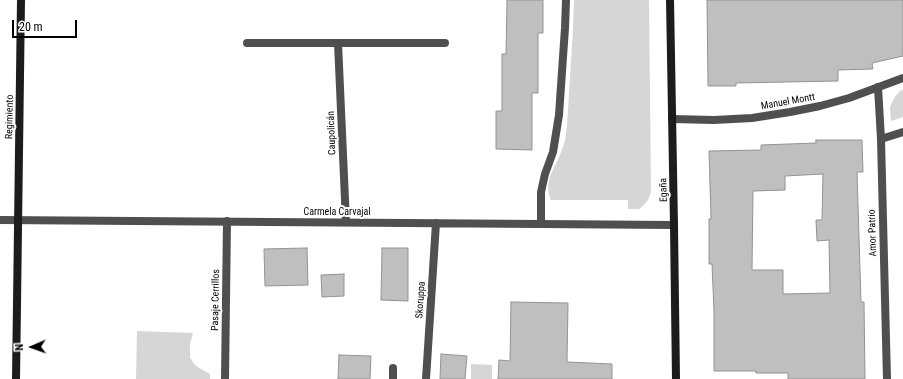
<!DOCTYPE html>
<meta charset="utf-8">
<style>
body{margin:0}
#map{position:relative;width:903px;height:379px;overflow:hidden;background:#fff;font-family:"Roboto Condensed",sans-serif}
canvas{display:block}
.north{position:absolute;left:12px;top:327px;width:40px;height:40px;-webkit-text-stroke:3px #fff;paint-order:stroke;rotate:268deg;font-size:11px;font-weight:700;line-height:16px;text-align:center;color:#000}
.north::after{content:'';display:block;margin:auto;width:14px;height:18px;background:#000;clip-path:polygon(50% 0,100% 100%,50% 72%,0 100%)}
.scale{position:absolute;left:12px;top:20px;width:65px;height:18px;box-sizing:border-box;border:2px solid #000;border-top:0;padding-left:5px;font-size:12px;line-height:14px;white-space:nowrap;color:#000;-webkit-text-stroke:3px #fff;paint-order:stroke}
</style>
<div id="map">
<canvas width="903" height="379"></canvas>
<div class="north">N</div>
<div class="scale">20 m</div>
</div>
<script>
const context = document.querySelector('canvas').getContext('2d');
context.lineJoin = 'round';
function fill(path, color) {
  context.fillStyle = color;
  context.fill(path, 'evenodd');
}
function toPath(rows) {
  const path = new Path2D();
  for (const r of rows) {
    path.moveTo(r[0], r[1]);
    for (let i = 2; i < r.length; i += 2) path.lineTo(r[i], r[i + 1]);
  }
  return path;
}
function strokePath(path, color, width, dash) {
  context.strokeStyle = color;
  context.lineWidth = width;
  context.lineCap = dash ? 'butt' : 'round';
  context.setLineDash(dash || []);
  context.stroke(path);
}
function write(font, color, halo, rows, align = 'center') {
  context.font = font + ' "Roboto Condensed",sans-serif';
  context.lineWidth = 4;
  context.setLineDash([]);
  context.textBaseline = 'middle';
  context.strokeStyle = halo;
  context.fillStyle = color;
  for (const [text, x, y, turn = 0] of rows) {
    context.save();
    context.translate(x, y);
    context.rotate((+turn || 0) * Math.PI / 180);
    context.textAlign = isNaN(turn) ? turn : align;
    if (halo) context.strokeText(text, 0, 0);
    context.fillText(text, 0, 0);
    context.restore();
  }
}
fill(toPath([
 [574,0,649,0,651,192,648,200,643,206,639,209,628,209,628,200,551,200,549,194,548,186,550,176,560,155,565,141,567,126,573,29],
 [903,90,903,117,891,121,890,107,894,98,900,91],
 [137,331,193,333,190,344,190,358,196,366,210,374,210,379,136,379],
 [471,364,492,365,492,379,471,379]
]), '#d6d6d6');
const building = toPath([
 [507,0,543,0,543,33,538,33,538,93,532,93,532,150,496,149,496,111,502,111,502,54,506,54,507,0],
 [707,0,903,0,903,56,872,63,873,69,838,70,838,81,736,83,736,86,708,86,707,0],
 [816,140,862,140,863,172,857,172,861,302,864,302,865,379,788,379,788,373,756,373,756,371,714,371,714,311,712,264,709,264,709,219,711,219,709,151,761,150,761,145,816,143,816,140],
 [823,174,822,220,816,220,817,241,829,240,830,293,783,294,783,270,752,270,753,191,785,190,785,176,823,174],
 [307,248,308,285,265,286,264,249,307,248],
 [382,248,408,248,408,301,381,300,382,248],
 [344,274,344,296,322,297,321,275,344,274],
 [511,302,568,303,567,362,612,364,612,379,498,379,499,360,510,361,511,302],
 [441,354,467,356,465,379,440,379,441,354],
 [339,355,371,356,370,379,338,379,339,355]
]);
fill(building, '#bfbfbf');
strokePath(building, '#939393', 1);
strokePath(toPath([
 [541,224,541,192,545,174,553,152,559,115,565,28,566,0],
 [393,379,393,368]
]), '#4f4f4f', 8);
strokePath(toPath([
 [247,43,445,43],
 [338,43,346,222],
 [878,87,881,139,887,379],
 [672,119,714,120,752,118,790,112,820,106,849,98,903,78],
 [881,139,903,132],
 [0,220,674,225],
 [225,379,227,221],
 [426,379,436,223]
]), '#4f4f4f', 8);
strokePath(toPath([
 [670,0,674,225,676,379],
 [16,379,21,0]
]), '#1c1c1c', 8);
write('10px', '#000', '#fff', [
 ["Manuel Montt",788,102,-10],
 ["Regimiento",10,117,-89],
 ["Caupolicán",332,133,-92],
 ["Egaña",664,190,-91],
 ["Carmela Carvajal",337,212],
 ["Amor Patrio",873,233,-92],
 ["Pasaje Cerrillos",216,300,-89],
 ["Skoruppa",421,300,-86]
]);
</script>
